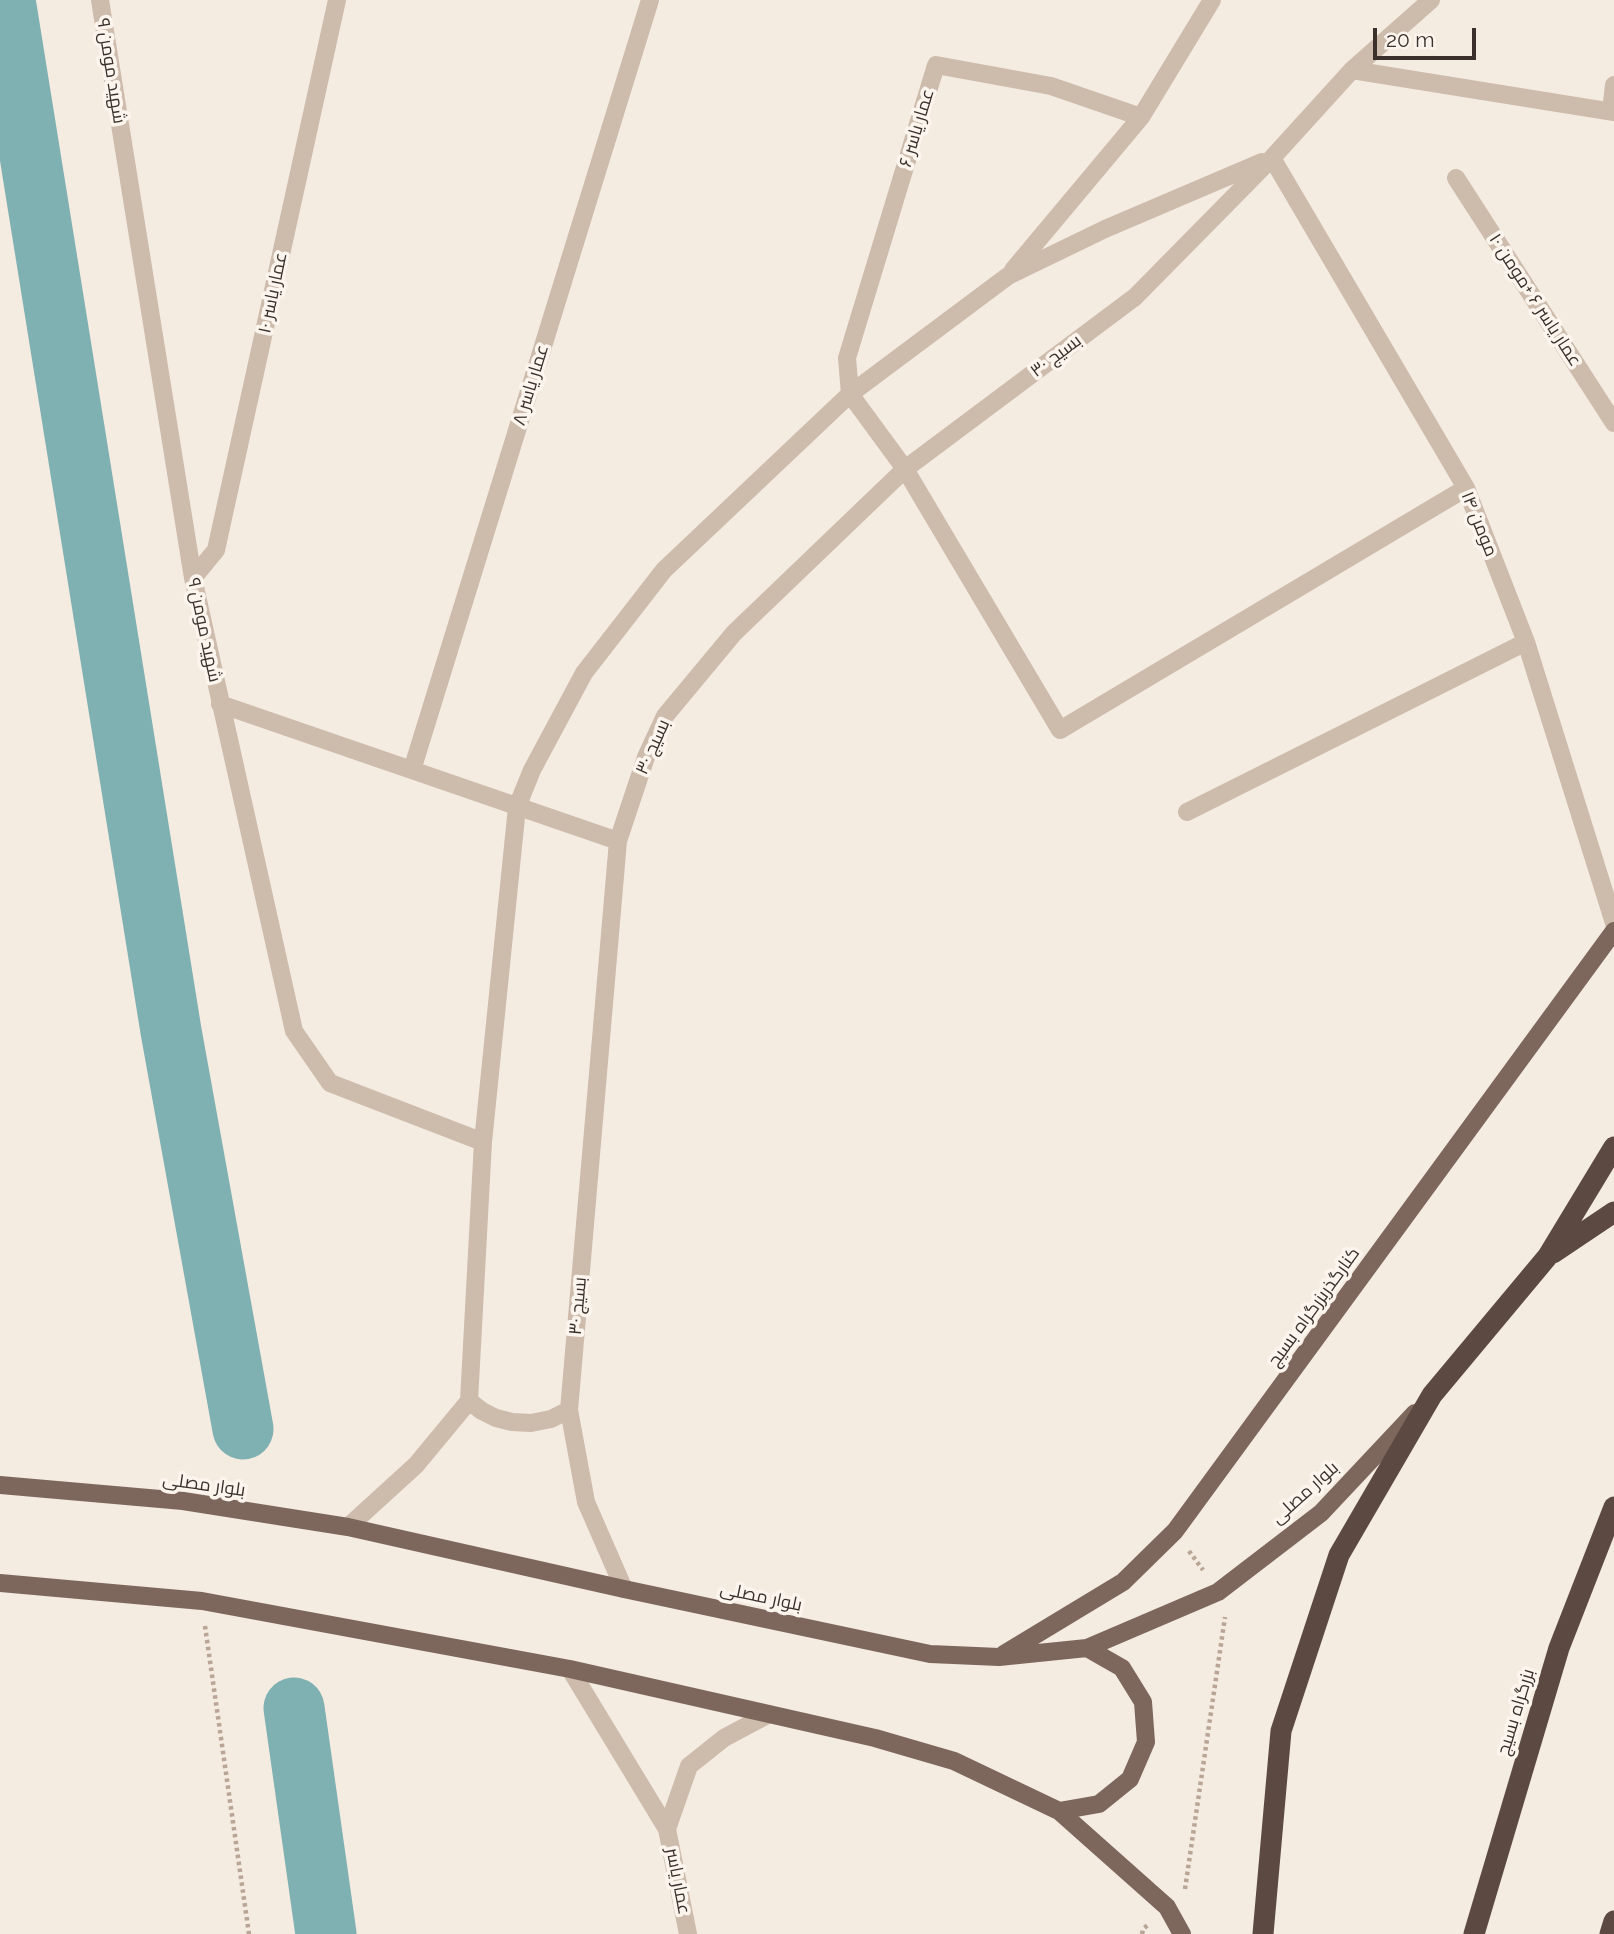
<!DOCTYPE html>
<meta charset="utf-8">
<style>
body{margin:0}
#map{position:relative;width:1614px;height:1934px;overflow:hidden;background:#f4ebe1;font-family:Raleway,sans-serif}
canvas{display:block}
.scale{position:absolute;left:1373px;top:28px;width:103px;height:32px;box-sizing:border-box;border:4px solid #3b302b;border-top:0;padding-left:9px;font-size:21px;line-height:24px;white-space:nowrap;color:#3b302b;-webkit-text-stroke:5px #fbf5ee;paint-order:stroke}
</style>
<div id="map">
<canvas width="1614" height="1934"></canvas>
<div class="scale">20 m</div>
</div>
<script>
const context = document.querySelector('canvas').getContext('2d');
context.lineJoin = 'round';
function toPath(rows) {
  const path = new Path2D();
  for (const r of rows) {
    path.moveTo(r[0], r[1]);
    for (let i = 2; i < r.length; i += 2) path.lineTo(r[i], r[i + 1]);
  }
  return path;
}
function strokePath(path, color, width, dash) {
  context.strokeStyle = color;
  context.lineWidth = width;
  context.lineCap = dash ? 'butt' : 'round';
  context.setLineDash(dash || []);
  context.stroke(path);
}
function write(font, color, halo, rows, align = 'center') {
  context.font = font + ' Raleway,Cairo,sans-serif';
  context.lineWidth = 7;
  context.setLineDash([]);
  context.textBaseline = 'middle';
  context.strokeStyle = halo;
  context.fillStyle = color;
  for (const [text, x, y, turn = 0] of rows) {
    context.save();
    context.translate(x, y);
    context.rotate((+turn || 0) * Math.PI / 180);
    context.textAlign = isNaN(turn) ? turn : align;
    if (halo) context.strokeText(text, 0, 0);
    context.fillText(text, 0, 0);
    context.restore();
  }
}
strokePath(toPath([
 [5,0,171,1031,243,1429],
 [294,1708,326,1934]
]), '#7fb0b2', 61);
strokePath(toPath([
 [1189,1551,1203,1570],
 [205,1626,249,1934],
 [1185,1889,1225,1617],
 [1142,1934,1143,1929,1149,1924]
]), '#b9a596', 4.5, [3.5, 3.5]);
strokePath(toPath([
 [100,0,193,578,294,1031,330,1083,483,1142],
 [1352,70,1614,112],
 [1611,111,1614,85],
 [1141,117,1051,86,936,65,847,358,850,394,905,469,1060,730,1466,488],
 [1272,158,1466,488,1526,642,1614,923],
 [1456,178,1614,423],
 [1013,270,1141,117,1212,0],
 [193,578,216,550,337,0],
 [220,704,618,841],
 [412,770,650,0],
 [1187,812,1526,642],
 [469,1401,482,1411,496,1418,512,1422,531,1423,551,1419,569,1410],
 [348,1527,416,1465,469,1401,483,1142,517,807,532,770,584,673,664,570,850,394,1008,276,1105,229,1262,162],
 [624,1589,586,1502,569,1410,618,841,646,757,665,716,734,633,905,469,1135,297,1272,158,1352,70,1431,0],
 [570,1669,667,1829,688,1934],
 [667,1829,689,1766,724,1738,769,1714]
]), '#cdbbac', 18);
strokePath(toPath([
 [0,1485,183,1501,348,1527,624,1589,930,1654,999,1657,1087,1648,1218,1592,1321,1513,1415,1413],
 [0,1583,202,1601,570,1669,875,1738,954,1761,1059,1811,1167,1907,1182,1934],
 [1004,1654,1123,1582,1175,1531,1614,931],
 [1059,1811,1099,1804,1130,1779,1146,1742,1143,1702,1122,1668,1087,1648]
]), '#7d675c', 18);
strokePath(toPath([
 [1553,1253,1614,1212],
 [1263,1934,1281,1731,1339,1555,1432,1395,1548,1256,1614,1147],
 [1474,1934,1559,1648,1614,1507],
 [1610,1934,1614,1921]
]), '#5c4a42', 21);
write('18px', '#3b302b', '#fbf5ee', [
 ["شهید مومن ۹",111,71,81],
 ["عمار یاسر ۶",917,128,-73],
 ["عمار یاسر ۱۰",273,293,-78],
 ["عمار یاسر ۶ +مومن ۱۰",1535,300,57],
 ["بسیج ۳۰",1056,356,-37],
 ["عمار یاسر ۸",531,385,-73],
 ["مومن ۱۴",1479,524,68],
 ["شهید مومن ۹",204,630,78],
 ["بسیج ۳۰",653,747,-66],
 ["بسیج ۳۰",578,1306,-85],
 ["کنارگذربزرگراه بسیج",1314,1307,-54],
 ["بلوار مصلی",204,1485,8],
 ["بلوار مصلی",1305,1493,-42],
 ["بلوار مصلی",761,1597,12],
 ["بزرگراه بسیج",1516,1712,-73],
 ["عمار یاسر",678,1881,79]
]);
</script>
